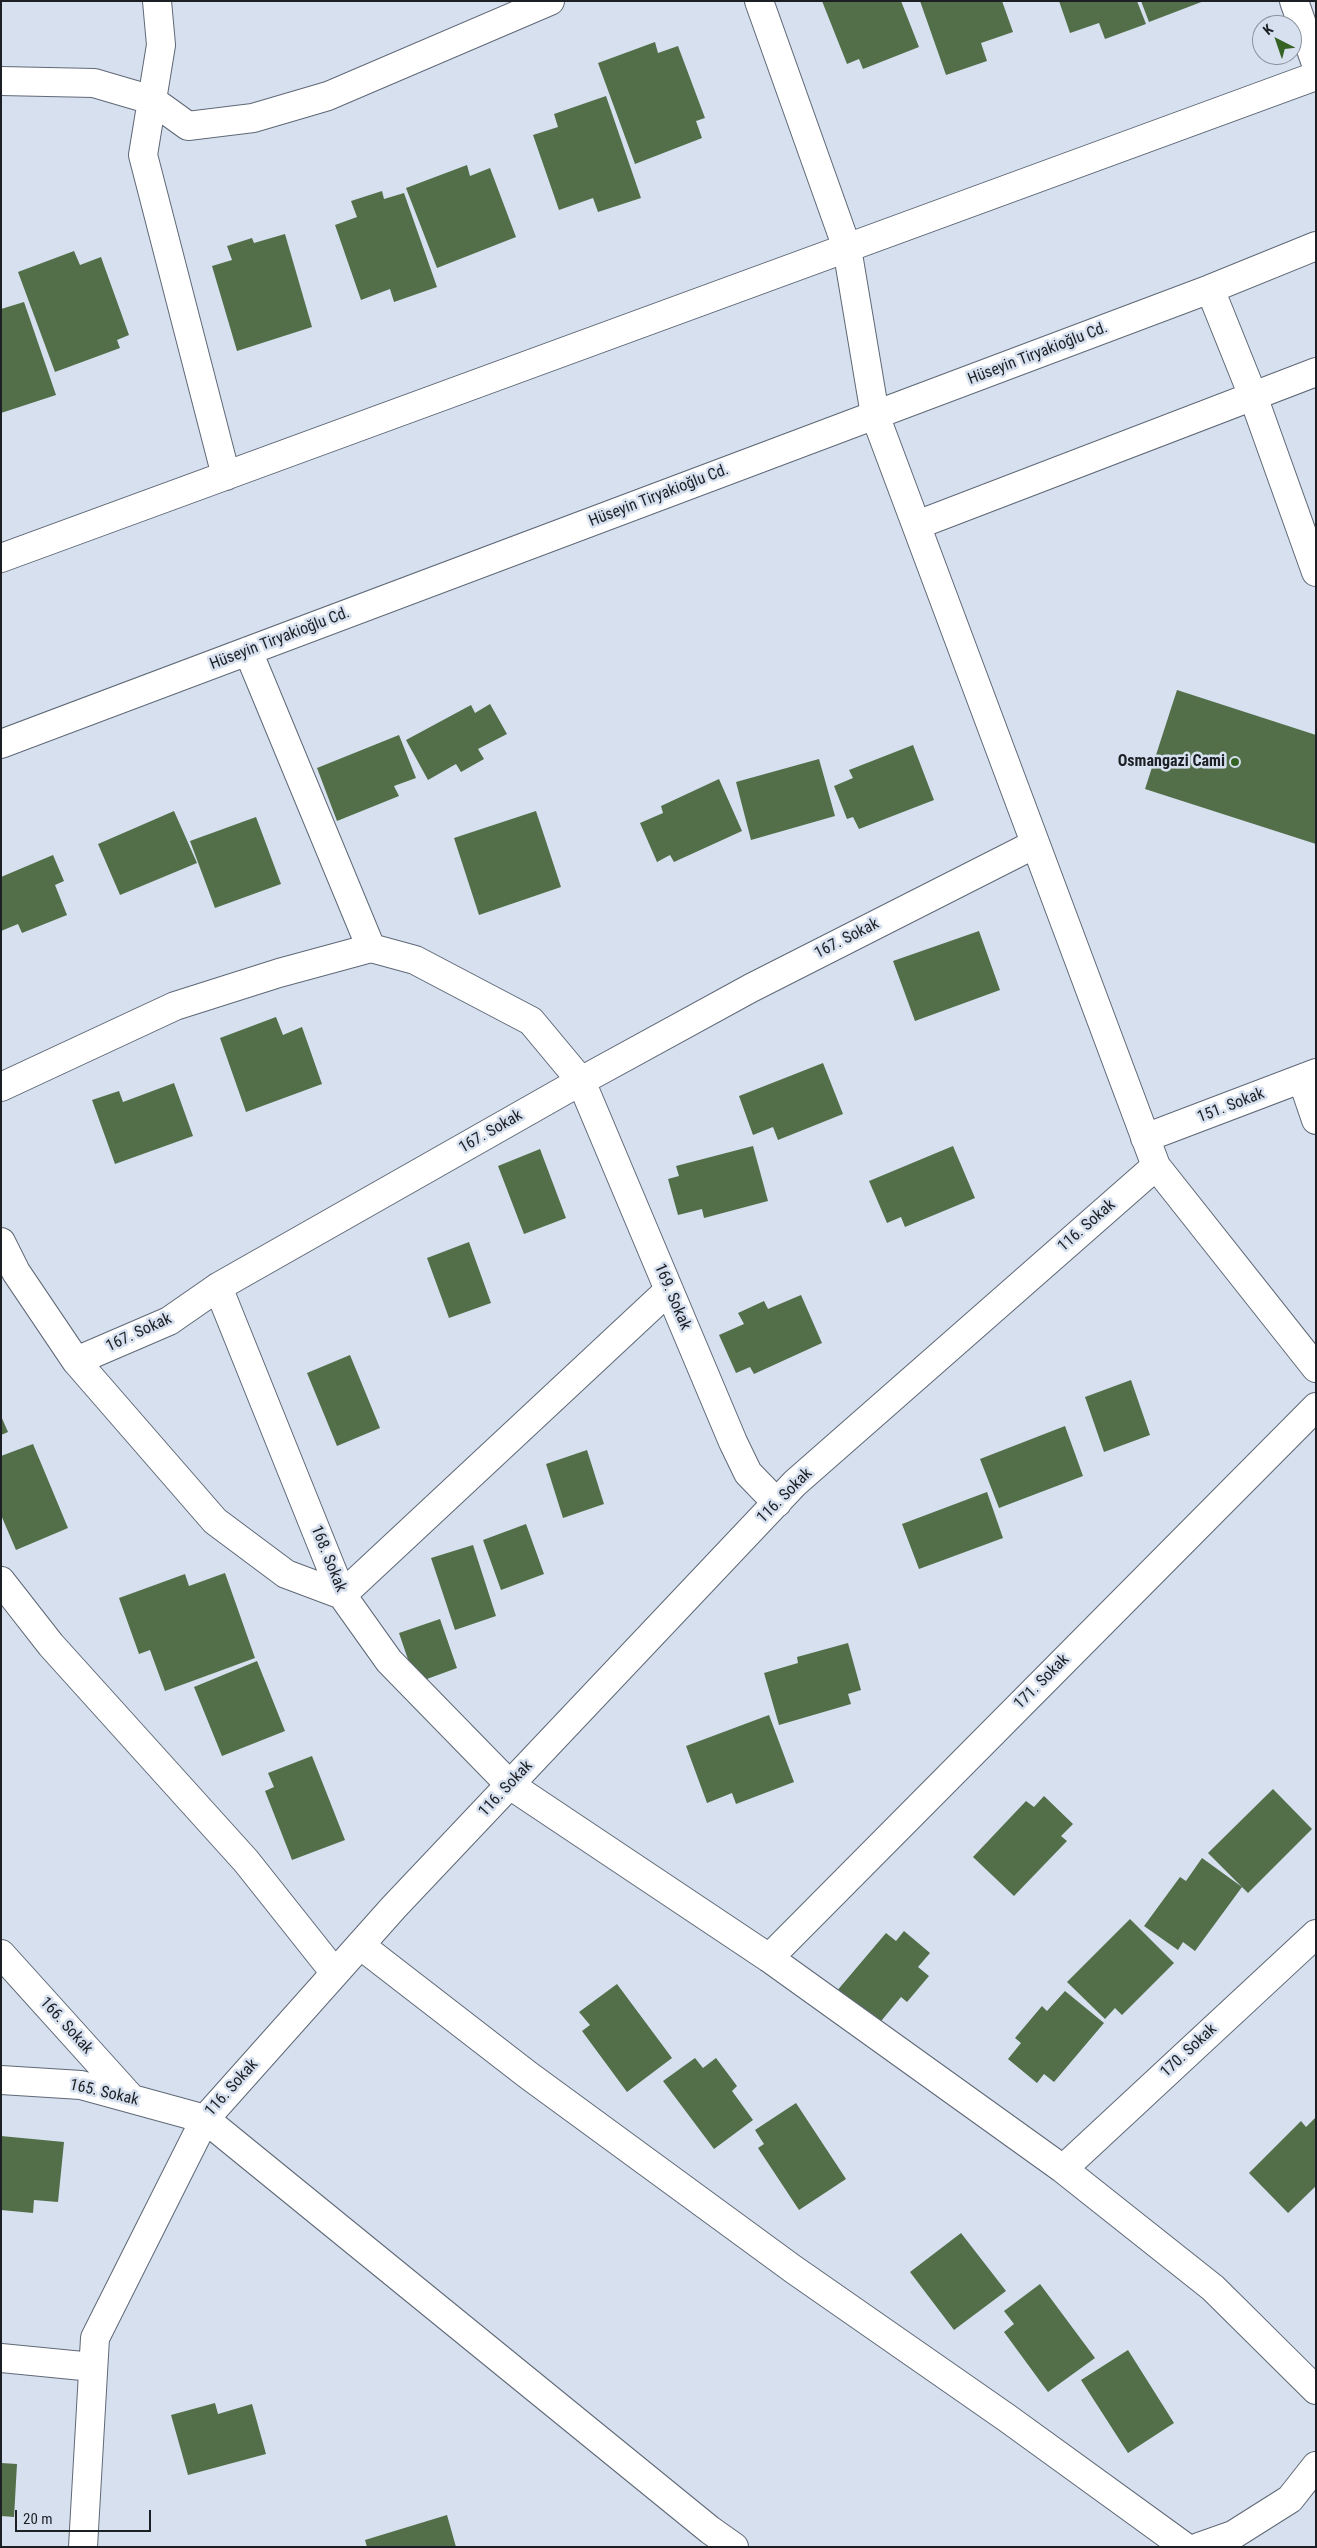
<!DOCTYPE html>
<meta charset="utf-8">
<style>
body{margin:0}
#map{position:relative;width:1317px;height:2548px;overflow:hidden;background:#d6e0ef;font-family:"Roboto Condensed",sans-serif}
canvas{display:block}
.frame{position:absolute;inset:0;border:2px solid #1c2025;pointer-events:none}
.north{position:absolute;left:1252px;top:15px;width:50px;height:50px;box-sizing:border-box;background:#d6e0ef;border:1px solid #8c939e;border-radius:50%;rotate:319deg;font-size:14px;font-weight:700;line-height:20px;text-align:center;color:#1c2025}
.north::after{content:'';display:block;margin:auto;width:18px;height:22px;background:#356323;clip-path:polygon(50% 0,100% 100%,50% 72%,0 100%)}
.scale{position:absolute;left:15px;top:2510px;width:136px;height:22px;box-sizing:border-box;border:2px solid #1c2025;border-top:0;padding-left:6px;font-size:15px;line-height:18px;white-space:nowrap;color:#1c2025;-webkit-text-stroke:4px #d6e0ef;paint-order:stroke}
</style>
<div id="map">
<canvas width="1317" height="2548"></canvas>
<div class="frame"></div>
<div class="north">K</div>
<div class="scale">20 m</div>
</div>
<script>
const context = document.querySelector('canvas').getContext('2d');
context.lineJoin = 'round';
function fill(path, color) {
  context.fillStyle = color;
  context.fill(path, 'evenodd');
}
function toPath(rows) {
  const path = new Path2D();
  for (const r of rows) {
    path.moveTo(r[0], r[1]);
    for (let i = 2; i < r.length; i += 2) path.lineTo(r[i], r[i + 1]);
  }
  return path;
}
function strokePath(path, color, width, dash) {
  context.strokeStyle = color;
  context.lineWidth = width;
  context.lineCap = dash ? 'butt' : 'round';
  context.setLineDash(dash || []);
  context.stroke(path);
}
function write(font, color, halo, rows, align = 'center') {
  context.font = font + ' "Roboto Condensed",sans-serif';
  context.lineWidth = 5;
  context.setLineDash([]);
  context.textBaseline = 'middle';
  context.strokeStyle = halo;
  context.fillStyle = color;
  for (const [text, x, y, turn = 0] of rows) {
    context.save();
    context.translate(x, y);
    context.rotate((+turn || 0) * Math.PI / 180);
    context.textAlign = isNaN(turn) ? turn : align;
    if (halo) context.strokeText(text, 0, 0);
    context.fillText(text, 0, 0);
    context.restore();
  }
}
fill(toPath([
 [822,1,901,1,919,47,863,69,859,59,847,64],
 [920,1,1002,1,1013,32,981,43,987,61,946,75],
 [1059,1,1137,1,1146,24,1105,39,1099,23,1070,33],
 [1141,1,1204,1,1149,22],
 [655,42,658,53,678,46,705,118,696,121,702,138,635,164,598,63],
 [606,96,641,198,598,212,593,198,559,210,533,135,558,127,554,114],
 [467,165,470,176,490,168,516,237,437,268,406,188],
 [382,191,384,199,404,193,437,287,394,302,390,289,361,300,335,225,357,217,351,201],
 [285,234,312,327,237,351,212,266,232,260,227,246,252,238,254,243],
 [74,251,80,265,101,257,129,335,117,340,120,348,55,372,18,272],
 [24,302,56,395,1,413,1,309],
 [1177,690,1316,735,1316,844,1145,789],
 [490,704,507,734,478,749,484,759,461,772,456,764,428,780,406,740,471,705,475,713],
 [399,735,416,778,394,786,399,796,337,821,317,768],
 [913,745,934,800,859,829,853,817,847,819,834,786,853,778,849,770],
 [819,759,835,816,751,840,736,782],
 [719,779,742,831,674,862,670,855,657,862,640,823,663,813,661,806],
 [174,811,197,863,120,895,98,844],
 [536,811,561,887,479,915,454,838],
 [256,817,281,884,215,908,190,841],
 [53,855,64,881,55,885,67,915,22,933,18,924,1,931,1,877],
 [979,931,1000,990,915,1021,893,961],
 [276,1017,283,1035,302,1027,322,1084,246,1112,220,1038],
 [823,1063,843,1114,778,1140,773,1127,753,1135,739,1096],
 [174,1083,193,1136,115,1164,92,1100,119,1091,123,1102],
 [753,1146,768,1201,704,1218,702,1209,678,1215,668,1179,679,1176,676,1166],
 [953,1146,975,1198,905,1227,901,1217,887,1223,869,1181],
 [540,1149,566,1218,524,1234,498,1166],
 [469,1242,491,1303,449,1318,427,1258],
 [801,1295,822,1343,754,1374,750,1367,736,1373,719,1335,744,1324,738,1313,764,1301,768,1309],
 [350,1355,380,1428,337,1446,307,1373],
 [1131,1380,1150,1435,1104,1452,1085,1397],
 [1,1416,8,1432,1,1435],
 [1065,1426,1083,1476,999,1508,980,1459],
 [33,1444,68,1528,16,1550,1,1515,1,1456],
 [587,1450,604,1504,563,1518,546,1464],
 [987,1492,1003,1538,919,1569,902,1524],
 [526,1524,544,1574,501,1590,483,1540],
 [473,1545,496,1616,455,1630,431,1558],
 [225,1573,255,1658,165,1691,150,1650,139,1654,119,1598,185,1574,189,1586],
 [440,1619,457,1668,416,1683,399,1633],
 [848,1643,861,1690,848,1694,851,1704,779,1725,764,1673,798,1663,797,1657],
 [257,1661,285,1731,222,1756,194,1687],
 [769,1715,794,1782,736,1804,732,1793,707,1803,686,1746],
 [312,1756,345,1840,292,1860,265,1791,274,1787,268,1773],
 [1273,1789,1312,1829,1248,1893,1208,1853],
 [1044,1796,1073,1824,1061,1836,1067,1841,1014,1896,973,1857,1026,1801,1034,1807],
 [1202,1858,1242,1887,1195,1951,1183,1942,1178,1950,1144,1926,1180,1877,1186,1881],
 [1130,1919,1174,1963,1122,2015,1115,2008,1105,2019,1067,1982],
 [904,1931,930,1953,918,1967,929,1976,907,2002,901,1997,877,2026,836,1992,886,1933,896,1941],
 [617,1984,672,2058,627,2092,582,2031,590,2025,579,2012],
 [1065,1991,1104,2023,1054,2082,1044,2074,1037,2083,1008,2059,1021,2043,1015,2038,1042,2006,1047,2011],
 [695,2058,703,2068,716,2058,737,2086,732,2091,753,2120,714,2149,663,2081],
 [796,2103,846,2179,799,2210,758,2148,764,2144,755,2130],
 [1316,2117,1316,2186,1288,2213,1249,2173,1301,2121,1306,2127],
 [1,2136,64,2142,58,2202,34,2200,33,2213,1,2210],
 [961,2233,1006,2291,954,2330,910,2272],
 [1040,2284,1095,2358,1048,2392,1004,2332,1014,2324,1004,2311],
 [1128,2350,1174,2423,1128,2453,1081,2380],
 [215,2403,218,2414,252,2404,266,2454,188,2475,171,2415],
 [1,2463,17,2464,14,2517,1,2516],
 [447,2515,456,2547,367,2547,365,2540]
]), '#526f49');
const minor = toPath([
 [157,1,161,45,143,155,226,476],
 [759,1,847,248,875,415,1156,1166,1316,1368],
 [1294,1,1316,64],
 [1,81,94,83,152,100,188,126,253,118,328,96,550,1],
 [1210,289,1253,396,1316,572],
 [917,525,1316,372],
 [1,558,1316,76],
 [248,651,371,948],
 [1,744,1210,289,1316,246],
 [1302,1079,1316,1120],
 [1,1087,175,1006,279,973,371,948,415,960,531,1021,581,1081,733,1442,748,1473,777,1503],
 [1145,1138,1316,1073],
 [1,1242,16,1272,76,1361,169,1321,218,1287,581,1081,751,988,1035,844],
 [218,1287,342,1595,389,1661,510,1785,769,1958,1063,2169,1213,2288,1316,2390],
 [76,1361,215,1521,286,1574,342,1595,669,1290],
 [1,1581,51,1645,246,1861,335,1973],
 [360,1945,528,2075,793,2269,1007,2418,1185,2547],
 [1,1954,131,2098],
 [769,1958,1316,1407],
 [1,2080,81,2085,205,2119,710,2530,734,2547],
 [1063,2169,1316,1934],
 [1,2358,93,2367],
 [83,2547,95,2338,205,2119,394,1907,795,1483,1156,1166],
 [1199,2547,1233,2535,1290,2499,1316,2466]
]);
strokePath(minor, '#5f6876', 30);
strokePath(minor, '#fff', 28);
for (const [x, y, r, color] of [
 [1235,762,5,"#356323"]
]) {
  const dot = new Path2D();
  dot.arc(x, y, r, 0, 2 * Math.PI);
  context.fillStyle = color;
  context.fill(dot);
  strokePath(dot, '#d6e0ef', 2);
}
write('16px', '#1c2025', '#d6e0ef', [
 ["Hüseyin Tiryakioğlu Cd.",1038,354,-21],
 ["Hüseyin Tiryakioğlu Cd.",659,496,-21],
 ["Hüseyin Tiryakioğlu Cd.",280,639,-21],
 ["167. Sokak",847,939,-27],
 ["151. Sokak",1231,1106,-21],
 ["167. Sokak",491,1132,-30],
 ["116. Sokak",1087,1226,-41],
 ["169. Sokak",672,1297,67],
 ["167. Sokak",139,1333,-25],
 ["116. Sokak",785,1496,-45],
 ["168. Sokak",328,1559,68],
 ["171. Sokak",1042,1682,-45],
 ["116. Sokak",506,1789,-47],
 ["166. Sokak",66,2026,48],
 ["170. Sokak",1189,2051,-43],
 ["116. Sokak",232,2088,-48],
 ["165. Sokak",104,2093,13]
]);
write('bold 16px', '#1c2025', '#d6e0ef', [
 ["Osmangazi Cami",1225,762]
], 'right');
</script>
